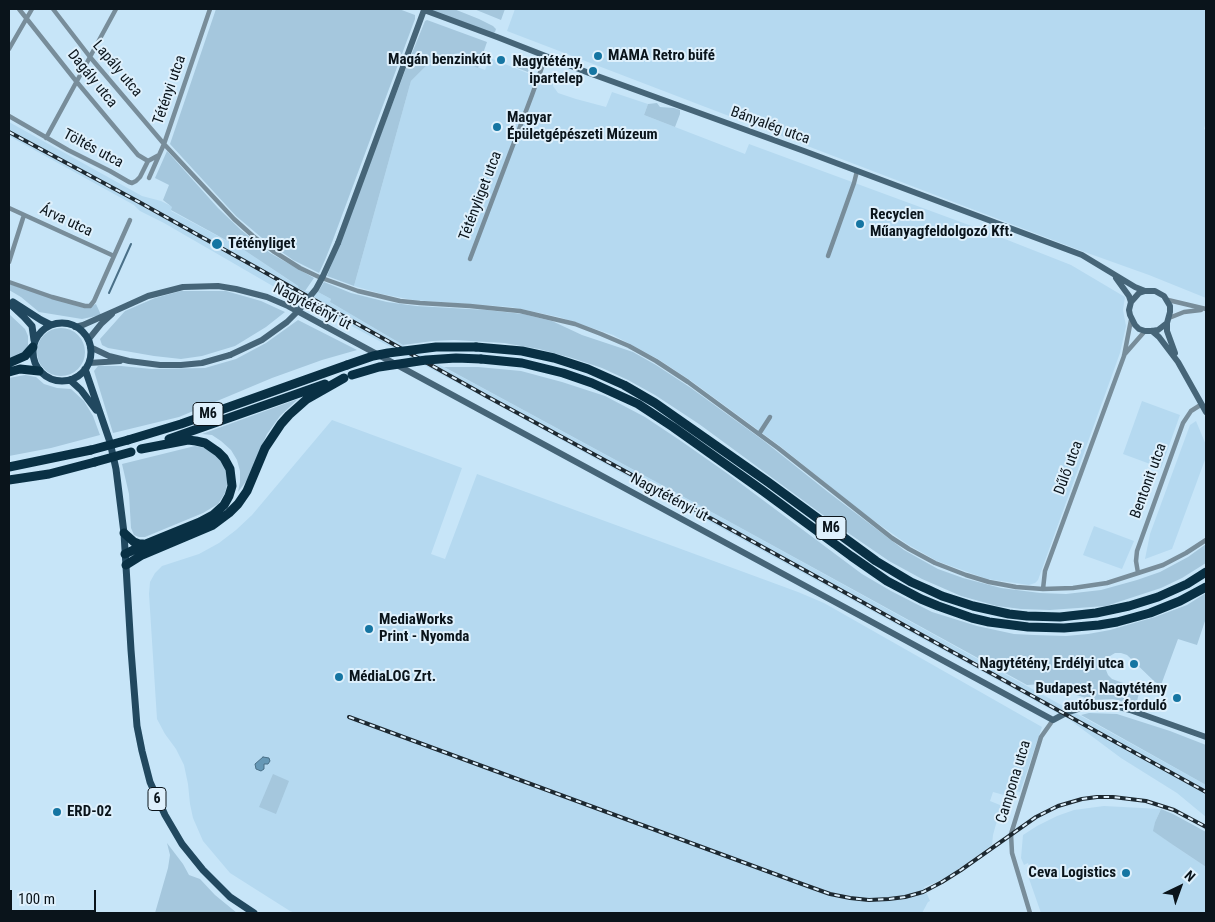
<!DOCTYPE html>
<meta charset="utf-8">
<style>
body{margin:0}
#map{position:relative;width:1215px;height:922px;overflow:hidden;background:#c7e5f8;font-family:"Roboto Condensed",sans-serif}
canvas{display:block}
.frame{position:absolute;inset:0;border:10px solid #0a141b;pointer-events:none}
.north{position:absolute;left:1155px;top:862px;width:50px;height:50px;-webkit-text-stroke:4px #def0fc;paint-order:stroke;rotate:42deg;font-size:14px;font-weight:700;line-height:20px;text-align:center;color:#0a141b}
.north::after{content:'';display:block;margin:auto;width:18px;height:22px;background:#0a141b;clip-path:polygon(50% 0,100% 100%,50% 72%,0 100%)}
.scale{position:absolute;left:10px;top:890px;width:86px;height:22px;box-sizing:border-box;border:2px solid #0a141b;border-top:0;padding-left:6px;font-size:15px;line-height:18px;white-space:nowrap;color:#0a141b;-webkit-text-stroke:4px #def0fc;paint-order:stroke}
</style>
<div id="map">
<canvas width="1215" height="922"></canvas>
<div class="frame"></div>
<div class="north">N</div>
<div class="scale">100 m</div>
</div>
<script>
const context = document.querySelector('canvas').getContext('2d');
context.lineJoin = 'round';
function fill(path, color) {
  context.fillStyle = color;
  context.fill(path, 'evenodd');
}
function toPath(rows) {
  const path = new Path2D();
  for (const r of rows) {
    if (r.length === 3) {
      path.moveTo(r[0] + r[2], r[1]);
      path.arc(r[0], r[1], r[2], 0, 2 * Math.PI);
      continue;
    }
    path.moveTo(r[0], r[1]);
    for (let i = 2; i < r.length; i += 2) path.lineTo(r[i], r[i + 1]);
  }
  return path;
}
function strokePath(path, color, width, dash) {
  context.strokeStyle = color;
  context.lineWidth = width;
  context.lineCap = dash ? 'butt' : 'round';
  context.setLineDash(dash || []);
  context.stroke(path);
}
function write(font, color, halo, rows, align = 'center') {
  context.font = font + ' "Roboto Condensed",sans-serif';
  context.lineWidth = 4;
  context.setLineDash([]);
  context.textBaseline = 'middle';
  context.strokeStyle = halo;
  context.fillStyle = color;
  for (const [text, x, y, turn = 0] of rows) {
    context.save();
    context.translate(x, y);
    context.rotate((+turn || 0) * Math.PI / 180);
    context.textAlign = isNaN(turn) ? turn : align;
    if (halo) context.strokeText(text, 0, 0);
    context.fillText(text, 0, 0);
    context.restore();
  }
}
fill(toPath([
 [515,9,1206,9,1206,122,1204,129,1206,130,1206,298,1149,275,1079,250,507,31],
 [460,53,465,55,462,61,485,70,490,58,542,79,553,80,553,86,558,93,576,99,606,107,612,92,648,104,644,115,745,154,749,144,977,228,1071,265,1125,297,1123,310,1126,326,1120,353,1038,580,1035,583,1029,585,987,579,937,561,907,544,863,513,780,446,690,380,658,359,613,335,559,317,511,307,413,300,382,294,354,286,411,81,428,64,447,55],
 [9,122,142,196,161,201,173,207,171,211,244,250,305,291,318,292,331,299,330,302,403,345,730,522,1206,785,1206,817,1177,793,1121,758,1070,720,487,399,294,295,292,297,290,296,164,223,140,211,134,205,9,136],
 [1142,401,1180,415,1161,468,1123,454],
 [332,420,462,468,431,554,445,559,477,474,798,592,824,603,1042,727,1020,792,1013,790,1004,795,993,792,990,801,1000,805,1003,813,996,824,993,835,992,845,951,875,937,882,924,887,930,901,928,902,922,913,295,913,290,911,230,873,203,841,193,818,190,804,188,784,184,765,176,749,165,734,157,719,149,594,150,582,155,573,162,566,199,554,219,543,236,530,252,515],
 [1196,421,1206,445,1206,457,1172,549,1145,559,1150,534,1190,425],
 [1094,526,1134,541,1122,569,1083,555],
 [1104,806,1161,809,1155,822,1154,831,1173,845,1206,867,1206,913,1041,913,1026,870,1030,868,1028,863,1024,865,1021,858,1023,835,1037,826,1057,816,1074,810]
]), '#b5d9f0');
fill(toPath([
 [216,9,399,9,415,15,415,19,331,245,325,260,319,273,293,260,262,238,236,216,170,144],
 [426,9,454,9,479,19,493,26,496,29,495,32,491,35],
 [474,9,505,9,501,20],
 [427,20,487,42,478,68,462,61,464,54,460,53,447,55,428,64,411,81,354,286,327,276,408,63,425,21],
 [516,59,524,60,529,65,528,72,512,66],
 [657,103,660,107,674,108,680,110,680,114,675,127,644,115,648,104],
 [167,151,218,208,241,230,270,253,314,278,305,291,299,289,298,286,244,250,171,210,172,207,163,200,169,185,155,178],
 [324,282,351,293,387,302,416,306,487,310,523,314,552,321,582,335,633,352,656,365,691,388,764,441,828,492,904,550,938,569,963,578,1001,588,1040,593,1066,594,1101,590,1137,580,1160,572,1188,557,1206,544,1206,563,1182,578,1161,588,1106,606,1050,610,1021,609,997,606,961,596,922,579,889,561,838,526,699,424,655,395,628,380,602,368,572,358,539,349,504,343,454,340,433,341,403,345,330,302,331,299,318,292],
 [9,284,81,307,87,308,96,304,101,315,82,319,39,312,21,297,9,290],
 [181,291,226,291,261,301,285,312,266,327,235,346,202,356,181,359,154,356,108,348,102,345,100,339,125,311,155,298],
 [9,314,25,329,28,336,28,346,24,352,9,360],
 [298,320,357,350,322,360,272,378,179,417,113,433,94,371,98,366,121,366,152,369,205,368,236,359,266,343],
 [61,352,24],
 [444,367,478,367,521,371,562,382,605,396,645,417,681,441,728,474,862,574,891,591,932,612,977,626,1014,634,1034,635,1066,636,1088,634,1110,630,1155,617,1187,605,1206,593,1206,618,1197,645,1178,639,1161,685,1155,682,1127,655,1121,653,1115,653,1110,656,1105,665,1106,670,1108,675,1112,679,1140,689,1136,705,1113,699,1092,700,1042,684,1027,685,730,522],
 [25,375,36,377,44,384,57,388,71,389,84,401,93,416,100,435,51,448,9,456,9,378],
 [298,399,280,416,267,434,247,480,238,492,240,482,240,471,237,460,231,450,221,441,212,435,202,434],
 [195,446,210,449,219,456,225,466,228,480,225,493,218,504,203,513,145,537,139,537,134,535,131,528,129,494,122,464],
 [1089,713,1117,714,1170,731,1206,745,1206,785,1081,715],
 [273,774,289,781,276,814,259,807],
 [1161,809,1173,814,1206,832,1206,867,1173,845,1153,831,1155,822],
 [167,843,183,864,189,875,200,879,215,895,237,913,155,913,168,868,170,855]
]), '#a5c7dd');
const water = toPath([
 [263,757,269,758,270,761,268,764,264,764,264,769,261,771,256,769,255,764,263,757]
]);
fill(water, '#6698b6');
strokePath(water, '#4a7088', 1);
strokePath(toPath([
 [109,293,131,244]
]), '#4a7088', 2);
strokePath(toPath([
 [19,9,76,81,138,155,148,161],
 [53,9,90,57,164,144,234,219,253,236,273,251,300,268,319,277,358,291,400,301,420,303,470,306,520,311,575,324,601,334,629,346,656,361,688,382,778,448,892,538,909,549,935,563,966,575,989,582,1016,587,1043,589,1073,588,1107,583,1163,565,1186,553,1206,540],
 [9,49,32,9],
 [9,116,68,150,110,171,129,182,132,183,136,181,140,177,148,161,159,155],
 [46,138,116,9],
 [149,178,164,144,210,9],
 [9,208,114,256],
 [828,256,854,183,857,171],
 [470,259,532,95,546,56],
 [9,262,24,215],
 [9,282,52,297,85,306,90,306,94,301,130,220],
 [1168,300,1206,309],
 [1169,318,1184,312,1201,310],
 [1124,355,1145,331],
 [759,434,770,417],
 [1138,573,1136,561,1137,551,1183,423,1191,411,1202,404],
 [1043,589,1045,571,1124,356,1131,320],
 [1030,913,1012,853,1011,834,1041,737,1053,720]
]), '#788d9a', 4.5);
strokePath(toPath([
 [338,243,424,10,497,37,589,73,804,151,1082,255,1135,287,1145,291,1155,291,1164,296,1170,306,1170,312,1167,323,1158,330,1152,331,1145,331,1139,329,1135,325,1130,315,1129,310,1131,302,1139,293,1145,291],
 [1116,278,1129,296,1131,302],
 [1167,323,1167,331,1175,353],
 [75,327,83,325,117,310,148,296,183,287,218,286,236,289,267,297,288,306,1053,720,1066,713,1088,706,1103,705,1116,706,1130,710,1206,737],
 [1152,331,1159,337,1178,362,1206,412],
 [88,340,101,324,112,314],
 [90,347,109,356,129,361,160,365,181,365,202,363,230,355],
 [89,363,120,361]
]), '#466578', 6);
strokePath(toPath([
 [13,302,41,320,51,325],
 [9,303,24,317,32,326,34,340],
 [62,352,29],
 [85,369,110,442,116,469,124,533,131,650,137,726,142,751,150,782,165,815,182,844,203,870,230,897,254,913],
 [70,380,81,390,96,410]
]), '#21485f', 7);
strokePath(toPath([
 [476,347,522,351,554,358,588,369,624,385,655,403,675,417,768,482,876,561,911,582,927,589,942,596,973,606,1009,614,1027,616,1060,617,1096,613,1129,606,1158,597,1187,584,1206,572],
 [481,359,522,363,563,373,592,383,638,404,673,427,763,491,851,556,887,581,921,599,938,606,972,618,989,622,1028,627,1064,628,1099,625,1117,622,1150,613,1180,601,1206,587],
 [9,363,25,356,33,347],
 [9,372,20,369,39,371],
 [169,439,325,384],
 [128,440,181,424,347,365],
 [9,467,91,450],
 [9,480,49,474,95,462],
 [124,533,134,542,139,544,143,544],
 [125,554,146,544,200,522,213,515,224,505,229,496,232,486,230,469,224,458,218,452,205,443,196,441,188,440,141,449],
 [126,565,142,555,213,525,229,513,238,504,247,491,265,448,281,424,289,415,307,399,344,378]
]), '#093044', 9);
const rail = toPath([
 [9,132,139,202,488,397,645,482,1206,792],
 [349,717,802,884,830,894,850,898,869,900,889,899,905,897,923,892,942,882,961,870,1036,817,1058,806,1082,799,1097,797,1113,797,1146,801,1174,810,1206,827]
]);
strokePath(rail, '#1d2931', 4);
strokePath(rail, '#def0fc', 2, [5.5]);
strokePath(toPath([
 [230,355,262,340,287,322,299,310,316,289,323,276,338,243]
]), '#466578', 6);
strokePath(toPath([
 [347,365,373,356,388,353,436,347,476,347],
 [352,375,379,367,426,360,456,358,481,359],
 [91,450,128,440],
 [95,462,131,452]
]), '#093044', 9);
for (const [x, y, r, color] of [
 [598,56,5,"#1575a2"],
 [501,60,5,"#1575a2"],
 [593,71,5,"#1575a2"],
 [497,127,5,"#1575a2"],
 [860,224,5,"#1575a2"],
 [217,244,6,"#1575a2"],
 [369,629,5,"#1575a2"],
 [1134,664,5,"#1575a2"],
 [339,677,5,"#1575a2"],
 [1177,698,5,"#1575a2"],
 [57,812,5,"#1575a2"],
 [1126,873,5,"#1575a2"]
]) {
  const dot = new Path2D();
  dot.arc(x, y, r, 0, 2 * Math.PI);
  context.fillStyle = color;
  context.fill(dot);
  strokePath(dot, '#def0fc', 2);
}
for (const [x, y, w] of [
 [208,414,30],
 [831,528,30],
 [157,799,18]
]) {
  const box = new Path2D();
  box.roundRect(x - w / 2, y - 11.5, w, 23, 4);
  context.fillStyle = '#def0fc';
  context.fill(box);
  strokePath(box, '#0a141b', 1);
}
write('bold 14px', '#0a141b', null, [
 ["M6",208,414],
 ["M6",831,528],
 ["6",157,799]
]);
write('bold 15px', '#0a141b', '#def0fc', [
 ["MAMA Retro büfé",608,56],
 ["Magán benzinkút",491,60,"right"],
 ["Nagytétény,",583,62,"right"],
 ["ipartelep",583,79,"right"],
 ["Magyar",507,118],
 ["Épületgépészeti Múzeum",507,135],
 ["Recyclen",870,215],
 ["Műanyagfeldolgozó Kft.",870,232],
 ["Tétényliget",228,244],
 ["MediaWorks",379,620],
 ["Print - Nyomda",379,637],
 ["Nagytétény, Erdélyi utca",1124,664,"right"],
 ["MédiaLOG Zrt.",349,677],
 ["Budapest, Nagytétény",1167,689,"right"],
 ["autóbusz-forduló",1167,706,"right"],
 ["ERD-02",67,812],
 ["Ceva Logistics",1116,873,"right"]
], 'left');
write('15px', '#0a141b', '#def0fc', [
 ["Lapály utca",117,69,50],
 ["Dagály utca",92,79,51],
 ["Tétényi utca",170,90,-71],
 ["Bányalég utca",770,126,20],
 ["Töltés utca",93,149,28],
 ["Tétényliget utca",481,196,-69],
 ["Árva utca",66,221,25],
 ["Nagytétényi út",312,307,27],
 ["Dűlő utca",1069,468,-70],
 ["Bentonit utca",1149,481,-70],
 ["Nagytétényi út",669,498,28],
 ["Campona utca",1014,782,-73]
]);
</script>
